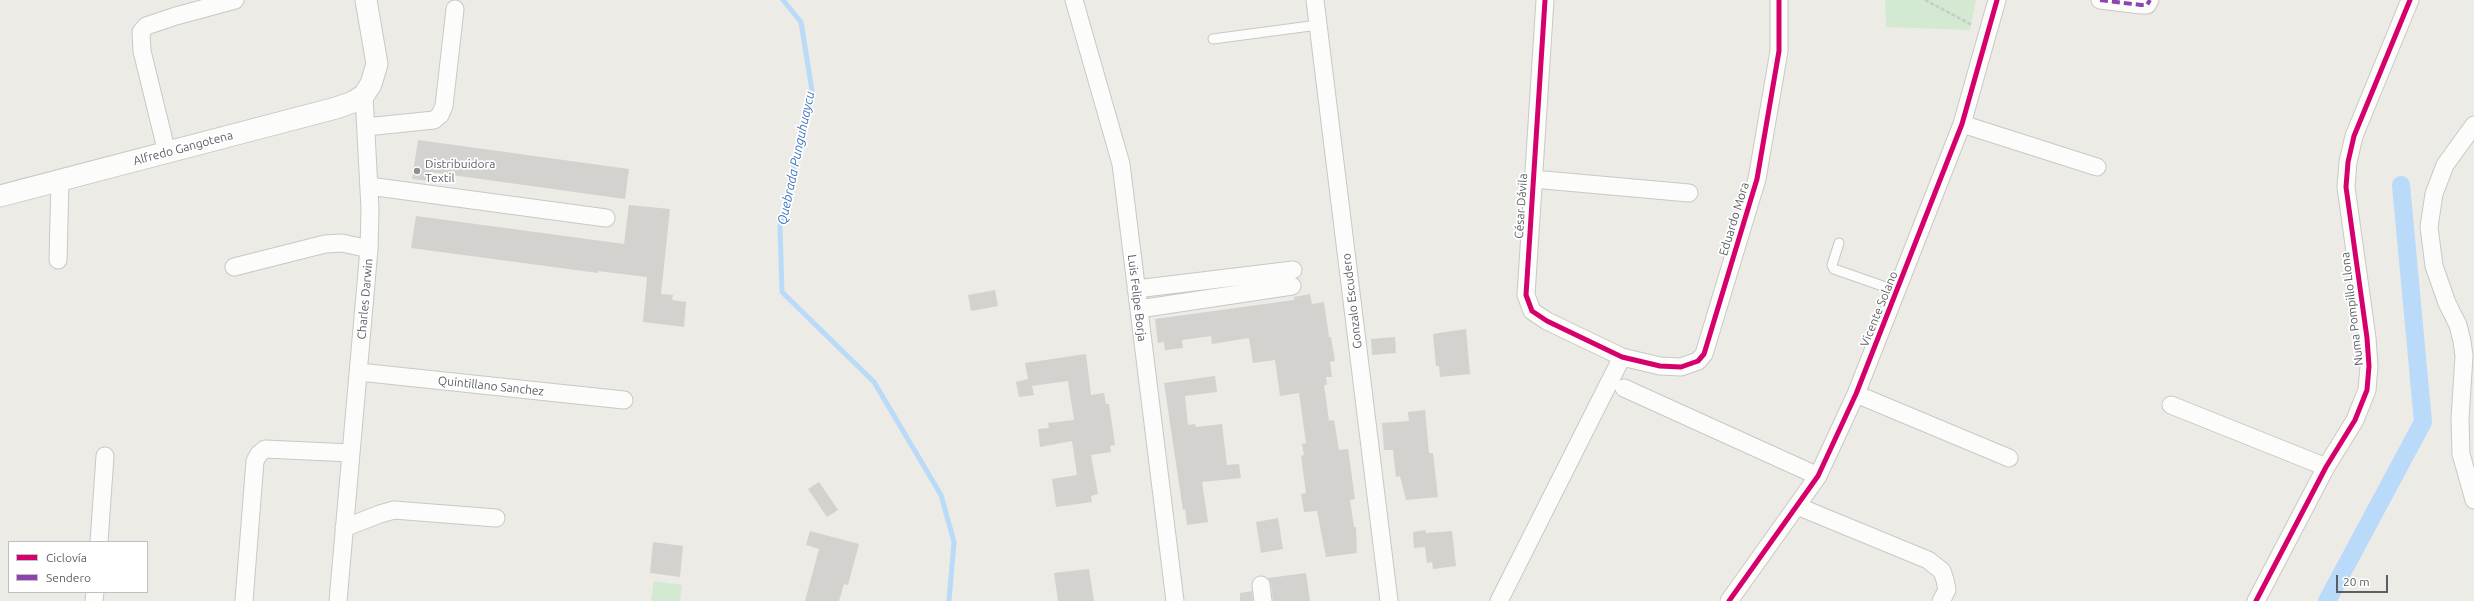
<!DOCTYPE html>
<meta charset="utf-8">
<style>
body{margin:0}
#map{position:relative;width:2474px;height:601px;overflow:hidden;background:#ecebe6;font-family:Ubuntu,sans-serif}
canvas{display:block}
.legend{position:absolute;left:8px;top:541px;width:140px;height:52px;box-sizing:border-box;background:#fff;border:1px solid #bdbfc1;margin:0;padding:5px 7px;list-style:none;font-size:12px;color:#5b5f64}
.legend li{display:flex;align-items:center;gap:8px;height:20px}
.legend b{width:20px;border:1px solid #bdbfc1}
.scale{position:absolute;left:2336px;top:575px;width:52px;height:18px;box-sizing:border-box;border:2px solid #5b5f64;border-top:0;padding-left:5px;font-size:12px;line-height:14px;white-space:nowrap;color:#5b5f64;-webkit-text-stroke:3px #fff;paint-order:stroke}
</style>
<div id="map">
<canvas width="2474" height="601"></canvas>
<ul class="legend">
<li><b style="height:5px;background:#d6006c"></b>Ciclovía</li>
<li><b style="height:5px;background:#8e44ad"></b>Sendero</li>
</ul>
<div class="scale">20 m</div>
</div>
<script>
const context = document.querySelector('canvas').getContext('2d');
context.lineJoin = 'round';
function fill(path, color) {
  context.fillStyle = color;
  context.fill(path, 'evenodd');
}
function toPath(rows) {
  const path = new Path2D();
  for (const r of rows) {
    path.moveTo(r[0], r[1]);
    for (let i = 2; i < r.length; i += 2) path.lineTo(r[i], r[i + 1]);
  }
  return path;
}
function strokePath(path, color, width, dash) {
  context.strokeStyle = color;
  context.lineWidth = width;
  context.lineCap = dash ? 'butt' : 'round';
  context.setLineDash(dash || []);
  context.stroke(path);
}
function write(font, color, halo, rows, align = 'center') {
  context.font = font + ' Ubuntu,sans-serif';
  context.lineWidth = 3.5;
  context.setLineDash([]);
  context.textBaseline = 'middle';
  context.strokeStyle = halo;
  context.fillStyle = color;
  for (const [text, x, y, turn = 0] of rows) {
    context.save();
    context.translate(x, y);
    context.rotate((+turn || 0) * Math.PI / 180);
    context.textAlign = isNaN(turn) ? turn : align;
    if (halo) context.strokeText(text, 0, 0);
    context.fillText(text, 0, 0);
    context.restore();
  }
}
fill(toPath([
 [1885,0,1976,0,1970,30,1886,27],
 [654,581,682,585,680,601,651,601]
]), '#d3e9d2');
strokePath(toPath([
 [783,0,801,22,812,91,780,226,782,292,874,382,941,495,954,542,949,601]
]), '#b9daf8', 5);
strokePath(toPath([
 [2327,601,2423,422,2401,185]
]), '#b9daf8', 18);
fill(toPath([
 [418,140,629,169,625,199,430,172,429,181,412,179],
 [629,205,670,209,661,294,673,295,672,300,686,302,684,327,643,322,647,277,598,271,598,273,411,248,416,216,624,244],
 [995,290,998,306,971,311,968,295],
 [1310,294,1312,304,1324,302,1329,337,1331,337,1335,361,1330,362,1332,377,1326,377,1327,385,1324,385,1329,421,1334,420,1339,450,1348,449,1355,499,1350,500,1354,527,1356,527,1357,553,1326,557,1317,511,1304,512,1301,494,1306,493,1301,456,1304,455,1302,444,1306,443,1299,393,1280,396,1275,360,1253,363,1249,338,1212,344,1211,336,1182,340,1183,348,1165,350,1164,342,1158,343,1155,319,1294,300,1294,297],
 [1466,329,1470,374,1440,377,1439,366,1436,366,1433,334],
 [1395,337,1396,353,1372,355,1371,339],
 [1086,354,1091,395,1104,393,1106,404,1109,404,1115,445,1110,446,1111,452,1091,455,1098,494,1091,496,1092,502,1056,507,1052,479,1077,475,1072,441,1040,447,1038,429,1049,428,1048,423,1074,420,1068,381,1032,386,1034,395,1019,397,1016,382,1028,379,1025,363],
 [1215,376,1217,392,1185,396,1188,425,1195,424,1196,427,1222,424,1227,465,1239,464,1241,478,1202,482,1208,522,1187,525,1185,509,1183,510,1164,383],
 [1425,410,1429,453,1433,453,1438,497,1406,500,1400,476,1396,477,1393,450,1384,450,1382,423,1409,421,1408,412],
 [819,482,838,510,827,517,808,489],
 [1278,518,1283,549,1261,553,1256,522],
 [1425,530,1426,533,1452,531,1456,566,1433,569,1432,562,1427,563,1425,547,1414,548,1413,532],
 [810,531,859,544,848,585,844,584,839,601,805,601,819,549,806,545],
 [653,542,683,546,680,577,650,573],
 [1089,569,1094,601,1058,601,1054,573],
 [1306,573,1310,601,1273,601,1271,584,1268,578],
 [1252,591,1253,601,1240,601,1240,593]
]), '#d3d2cf');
const service = toPath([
 [1213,39,1318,25],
 [1839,243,1832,265,1834,269,1897,291]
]);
const minor = toPath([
 [1074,0,1121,164,1175,601],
 [1315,0,1389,601],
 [1545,0,1526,295,1532,311,1547,321,1622,357,1660,366,1681,367,1698,361,1704,354,1757,179,1779,51,1779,0],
 [2100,0,2141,5,2147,5,2150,0],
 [1962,124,2097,167],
 [2474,125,2445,165,2434,194,2429,227,2434,266,2447,303,2458,325,2462,341,2464,356,2460,419,2461,454,2474,500],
 [366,127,434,120,440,115,444,106,455,9],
 [167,153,142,51,141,32,146,26,176,16,235,0],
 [1533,179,1689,193],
 [369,186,606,218],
 [58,260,60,180],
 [234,267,325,244,342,243,369,249],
 [1136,289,1293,270],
 [1139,309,1292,286],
 [359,372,624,400],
 [1624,388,1818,476],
 [1856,394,2009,458],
 [2171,405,2326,467],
 [1797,506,1928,560,1942,571,1945,580,1947,590,1941,601],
 [344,528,380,514,394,510,496,518],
 [99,542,105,456],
 [1261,585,1263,601],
 [94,601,95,592],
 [244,601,255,461,259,454,265,449,351,453],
 [338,601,369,249,370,209,364,95],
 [1499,601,1622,357],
 [1729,601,1818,476,1856,394,1962,124,1997,0],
 [2256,601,2326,467,2355,420,2367,390,2369,366,2367,338,2346,187,2348,162,2354,136,2410,0]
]);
const tertiary = toPath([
 [0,196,336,108,353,102,364,95,371,84,377,64,366,0]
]);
strokePath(service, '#c8c8c6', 11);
strokePath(minor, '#c8c8c6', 19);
strokePath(tertiary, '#c8c8c6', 23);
strokePath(toPath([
 [1925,0,1972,25]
]), '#c8ccc9', 2.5, [4, 2]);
strokePath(service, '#fcfcfb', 9);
strokePath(minor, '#fcfcfb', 17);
strokePath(tertiary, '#fcfcfb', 21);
strokePath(toPath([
 [2100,0,2141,5,2147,5,2150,0]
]), '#8e44ad', 4, [8, 4]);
strokePath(toPath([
 [1545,0,1526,295,1532,311,1547,321,1622,357,1660,366,1681,367,1698,361,1704,354,1757,179,1779,51,1779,0],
 [1729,601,1818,476,1856,394,1962,124,1997,0],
 [2256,601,2326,467,2355,420,2367,390,2369,366,2367,338,2346,187,2348,162,2354,136,2410,0]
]), '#d6006c', 5);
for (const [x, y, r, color] of [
 [417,171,4,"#8e9092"]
]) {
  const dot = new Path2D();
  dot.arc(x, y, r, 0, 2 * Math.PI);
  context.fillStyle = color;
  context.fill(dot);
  strokePath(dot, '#fff', 1.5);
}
write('12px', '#5b5f64', '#fff', [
 ["Alfredo Gangotena",183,148,-15],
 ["César Dávila",1521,206,-86],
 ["Eduardo Mora",1734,219,-73],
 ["Luis Felipe Borja",1137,298,83],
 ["Charles Darwin",365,299,-85],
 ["Gonzalo Escudero",1352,301,-97],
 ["Vicente Solano",1879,309,-68],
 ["Numa Pompillo Llona",2352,309,-97],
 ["Quintillano Sanchez",491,386,6]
]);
write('12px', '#5b5f64', '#fff', [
 ["Distribuidora",425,164],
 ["Textil",425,178]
], 'left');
write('italic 13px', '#3e75bf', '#fff', [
 ["Quebrada Punguhuaycu",796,158,-78]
]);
</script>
